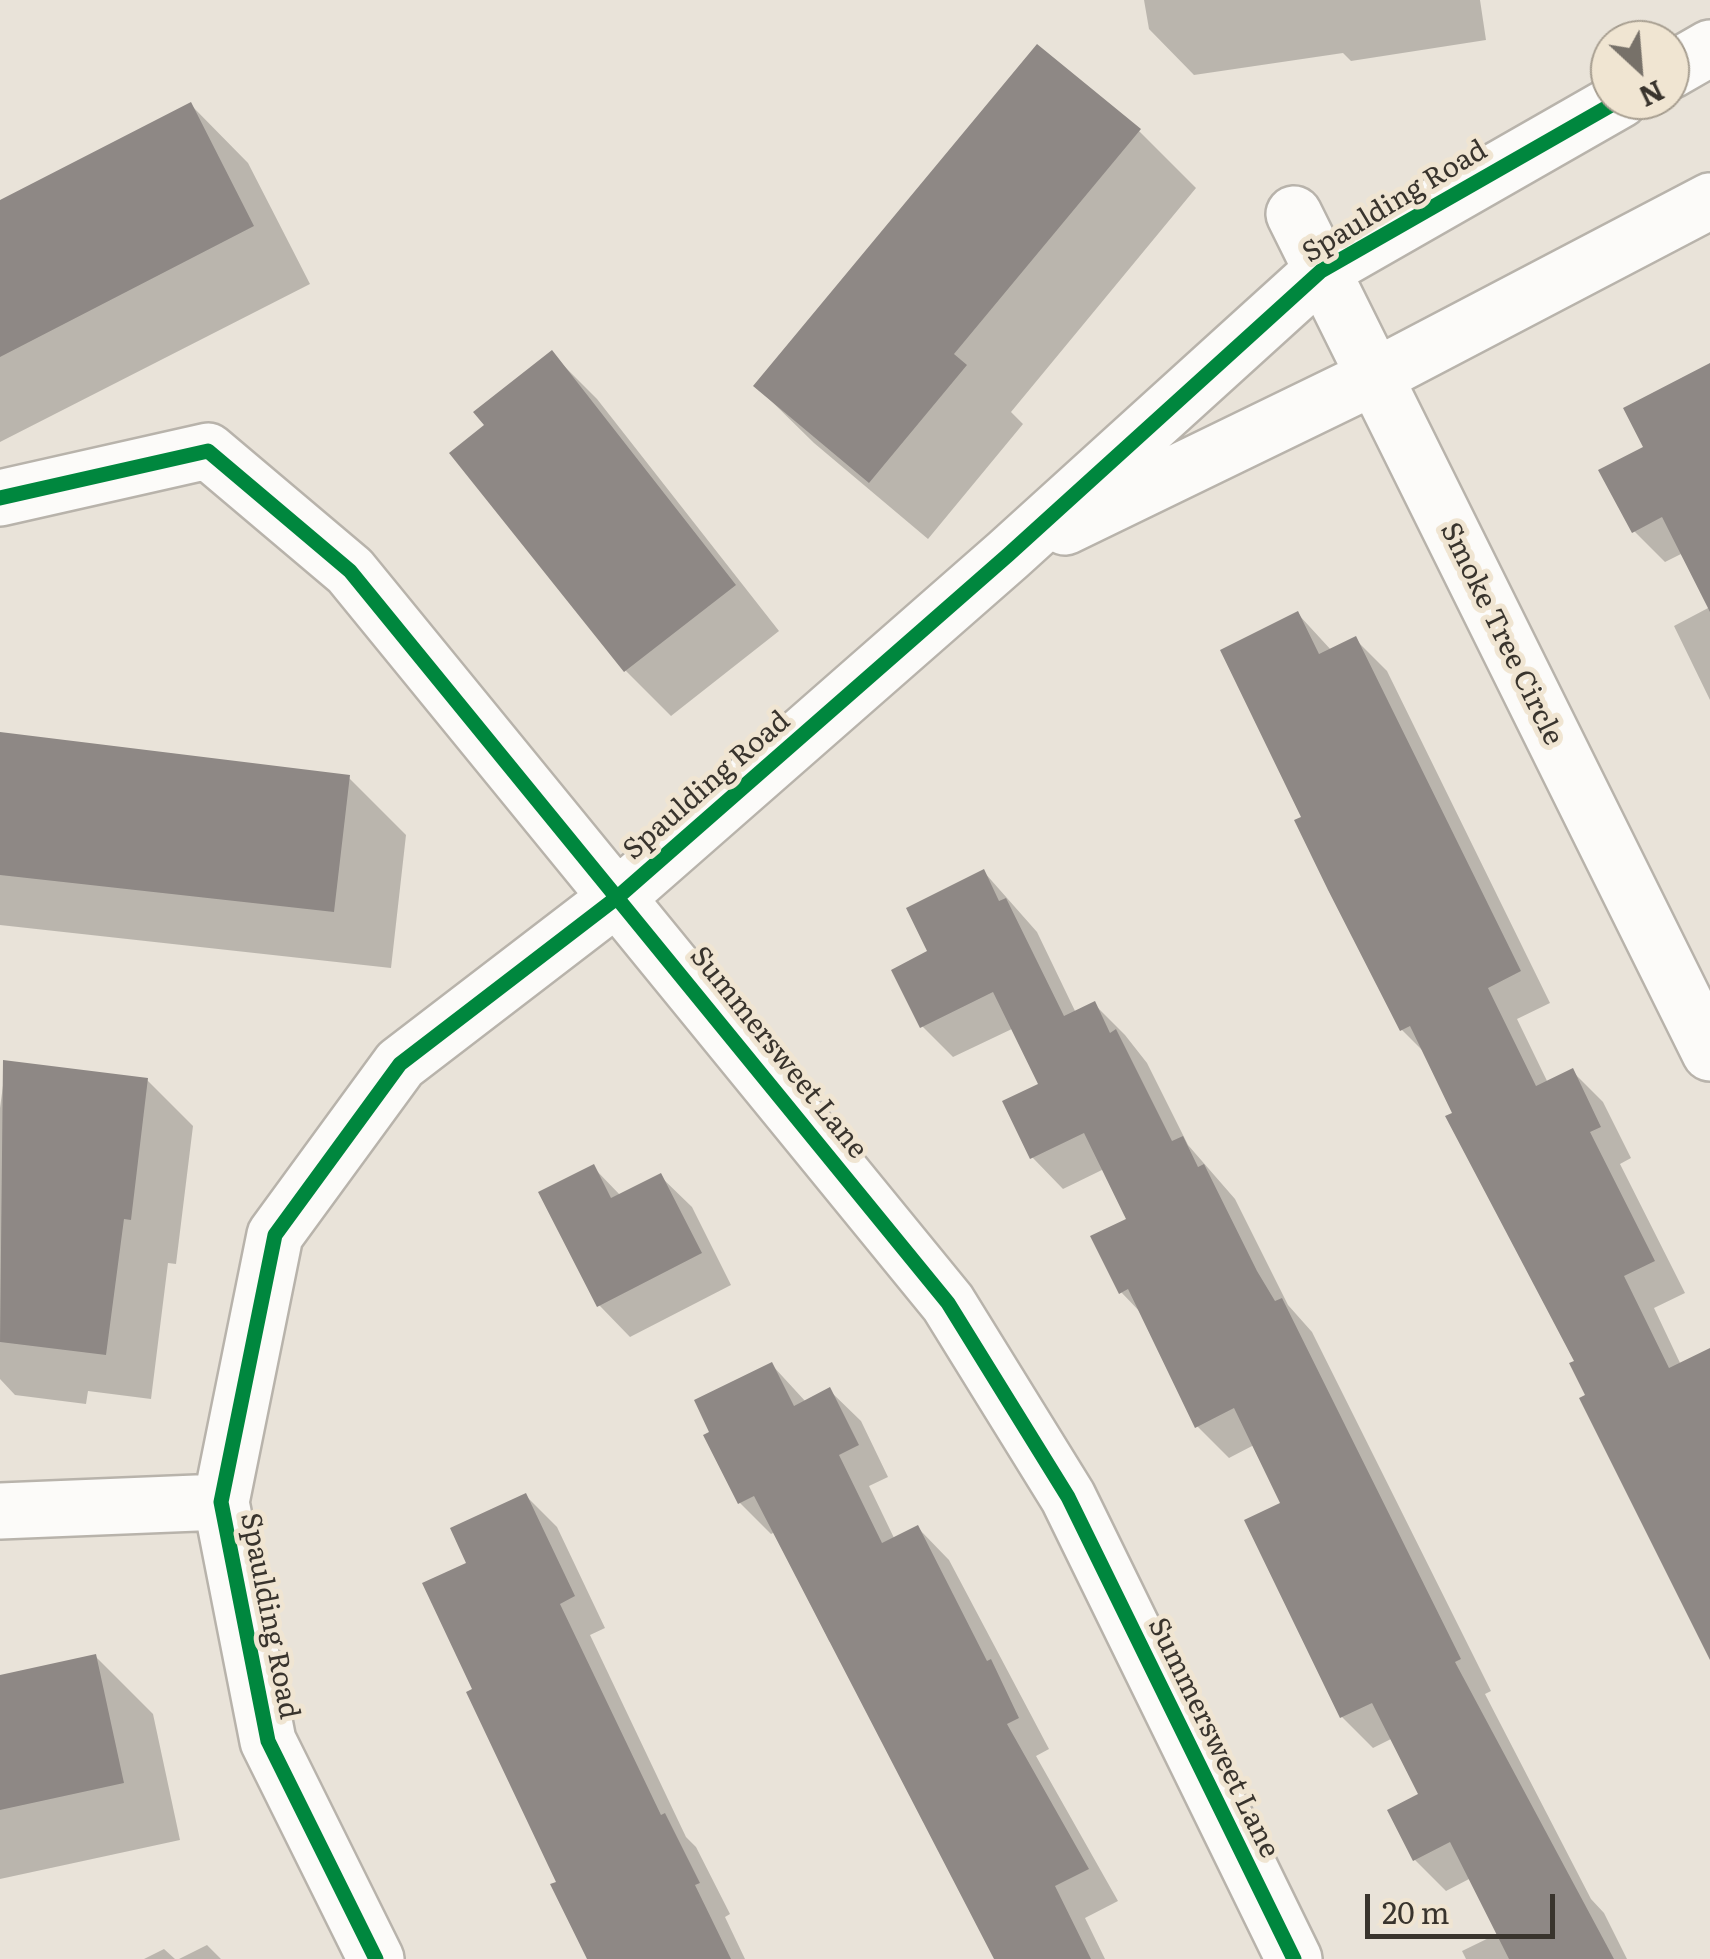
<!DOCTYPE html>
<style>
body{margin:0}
#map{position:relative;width:1710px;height:1959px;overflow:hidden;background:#e9e3d9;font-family:Literata,serif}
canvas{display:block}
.north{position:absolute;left:1590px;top:20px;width:100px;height:100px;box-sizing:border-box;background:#f0e5d2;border:2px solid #a79e90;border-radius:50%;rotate:154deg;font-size:28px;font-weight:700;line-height:40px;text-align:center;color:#39342d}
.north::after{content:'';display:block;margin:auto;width:35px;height:45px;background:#777169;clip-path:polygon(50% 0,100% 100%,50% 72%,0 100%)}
.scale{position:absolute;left:1365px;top:1894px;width:190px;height:45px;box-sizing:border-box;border:5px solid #39342d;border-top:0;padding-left:12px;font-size:30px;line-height:35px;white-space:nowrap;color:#39342d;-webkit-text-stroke:8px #f0e5d2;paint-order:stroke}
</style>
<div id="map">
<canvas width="1710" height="1959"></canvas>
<div class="north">N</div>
<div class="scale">20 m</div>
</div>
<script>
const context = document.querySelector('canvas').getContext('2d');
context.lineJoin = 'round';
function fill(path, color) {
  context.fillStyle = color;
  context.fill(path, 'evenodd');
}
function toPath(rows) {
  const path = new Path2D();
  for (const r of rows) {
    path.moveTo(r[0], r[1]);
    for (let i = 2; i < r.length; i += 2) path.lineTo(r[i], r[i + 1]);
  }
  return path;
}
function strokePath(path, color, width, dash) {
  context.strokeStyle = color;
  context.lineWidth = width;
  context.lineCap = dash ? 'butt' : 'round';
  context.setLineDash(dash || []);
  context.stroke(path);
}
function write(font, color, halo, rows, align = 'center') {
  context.font = font + ' Literata,serif';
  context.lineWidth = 10;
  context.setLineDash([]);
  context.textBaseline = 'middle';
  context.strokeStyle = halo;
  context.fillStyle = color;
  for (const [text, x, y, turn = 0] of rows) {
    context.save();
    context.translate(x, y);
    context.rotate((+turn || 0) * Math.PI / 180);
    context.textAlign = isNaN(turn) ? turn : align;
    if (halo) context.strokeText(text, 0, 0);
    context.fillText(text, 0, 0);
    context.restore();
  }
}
fill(toPath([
 [1144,0,1480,0,1486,40,1351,61,1343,53,1194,75,1149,29],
 [1038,47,1139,131,1196,188,1011,412,1023,424,928,539,814,443,756,386],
 [191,105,248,163,310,284,0,442,0,203],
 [551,353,597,399,779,631,671,716,626,671,452,453,488,425],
 [1710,386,1710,607,1681,554,1665,562,1634,531,1647,448],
 [1710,607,1710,700,1674,626],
 [1298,614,1332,651,1356,640,1387,671,1550,1003,1517,1019,1548,1083,1572,1071,1603,1102,1631,1158,1620,1164,1685,1293,1654,1308,1681,1365,1710,1358,1710,1655,1588,1396,1577,1362,1426,1054,1402,1030,1304,818],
 [0,734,349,778,406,835,391,968,0,925],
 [984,872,1037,932,1076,1013,1094,1004,1125,1035,1147,1063,1188,1145,1235,1199,1288,1305,1312,1332,1491,1691,1485,1694,1591,1899,1604,1913,1627,1959,1466,1959,1462,1951,1499,1933,1471,1878,1446,1891,1415,1860,1422,1795,1393,1738,1373,1748,1342,1717,1283,1504,1254,1445,1229,1458,1197,1426,1143,1315,1121,1292,1129,1220,1104,1169,1063,1189,1032,1157,1041,1085,1014,1028,953,1057,922,1026,930,952],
 [6,1063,147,1080,193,1126,176,1264,168,1263,151,1399,88,1391,86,1404,15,1395,0,1379,0,1108],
 [593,1167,621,1196,660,1176,692,1207,731,1285,630,1337,599,1305],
 [772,1365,806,1402,829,1390,861,1421,888,1477,869,1486,895,1540,918,1528,949,1560,1049,1749,1036,1756,1118,1901,1085,1918,1105,1959,996,1959,842,1654,829,1641,775,1532,771,1534,740,1503],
 [526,1496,557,1527,605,1628,590,1635,686,1837,696,1847,730,1914,725,1917,745,1959,599,1959,559,1883,476,1690,470,1564],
 [96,1657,153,1714,180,1840,0,1879,0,1678],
 [207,1945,221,1959,179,1959],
 [164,1949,175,1959,144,1959]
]), '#0003');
fill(toPath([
 [1037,44,1141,129,954,354,967,365,869,483,753,386],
 [191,102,254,226,0,357,0,200],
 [552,350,736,585,624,672,449,453,484,425,473,412],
 [1710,363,1710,612,1662,517,1632,533,1598,470,1643,447,1623,408],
 [1298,611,1319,654,1356,636,1521,971,1488,988,1536,1086,1573,1068,1601,1127,1590,1132,1655,1261,1624,1276,1669,1368,1710,1348,1710,1660,1579,1398,1585,1395,1569,1363,1574,1361,1445,1116,1452,1113,1410,1026,1400,1031,1328,890,1294,820,1301,817,1220,650],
 [0,732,350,775,334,912,0,875],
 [984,869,999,901,1006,898,1064,1016,1095,1001,1110,1033,1116,1029,1172,1141,1183,1136,1198,1167,1204,1164,1257,1271,1275,1301,1282,1298,1461,1659,1455,1662,1614,1959,1509,1959,1450,1842,1413,1861,1387,1810,1418,1794,1372,1703,1340,1718,1244,1520,1280,1503,1234,1408,1195,1428,1128,1289,1119,1294,1090,1236,1126,1219,1084,1133,1030,1159,1002,1101,1038,1084,993,992,920,1028,891,970,927,951,906,908],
 [3,1060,148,1078,131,1220,124,1219,106,1355,0,1342],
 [594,1164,611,1198,661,1173,702,1253,597,1307,538,1192],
 [772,1362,794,1406,830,1387,859,1445,839,1455,882,1543,918,1525,987,1661,991,1659,1019,1718,1007,1724,1089,1869,1055,1886,1091,1959,994,1959,754,1496,738,1504,703,1435,709,1432,694,1400],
 [526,1493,575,1596,560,1604,661,1815,665,1813,700,1883,695,1885,731,1959,587,1959,550,1884,556,1882,466,1692,472,1689,422,1583,466,1563,450,1528],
 [96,1654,124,1783,0,1810,0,1675]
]), '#8e8885');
const minor = toPath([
 [1670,71,1710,48],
 [1294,214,1710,1053],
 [0,498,208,451,350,571,948,1303,1068,1497,1294,1959],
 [1065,527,1374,377,1710,201],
 [0,1511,221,1502],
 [376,1959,268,1741,221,1502,275,1235,400,1064,619,896,1008,555,1321,271,1620,100]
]);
strokePath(minor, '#b8b3ab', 60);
strokePath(minor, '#fcfbf9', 55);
strokePath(toPath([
 [0,498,208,451,350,571,948,1303,1068,1497,1294,1959],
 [376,1959,268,1741,221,1502,275,1235,400,1064,619,896,1008,555,1321,271,1620,100]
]), '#00873e', 15);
write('28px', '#39342d', '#f0e5d2', [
 ["Spaulding Road",1395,202,-31],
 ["Smoke Tree Circle",1501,634,64],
 ["Spaulding Road",707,786,-41],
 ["Summersweet Lane",778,1053,51],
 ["Spaulding Road",269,1616,79],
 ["Summersweet Lane",1213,1738,64]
]);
</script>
